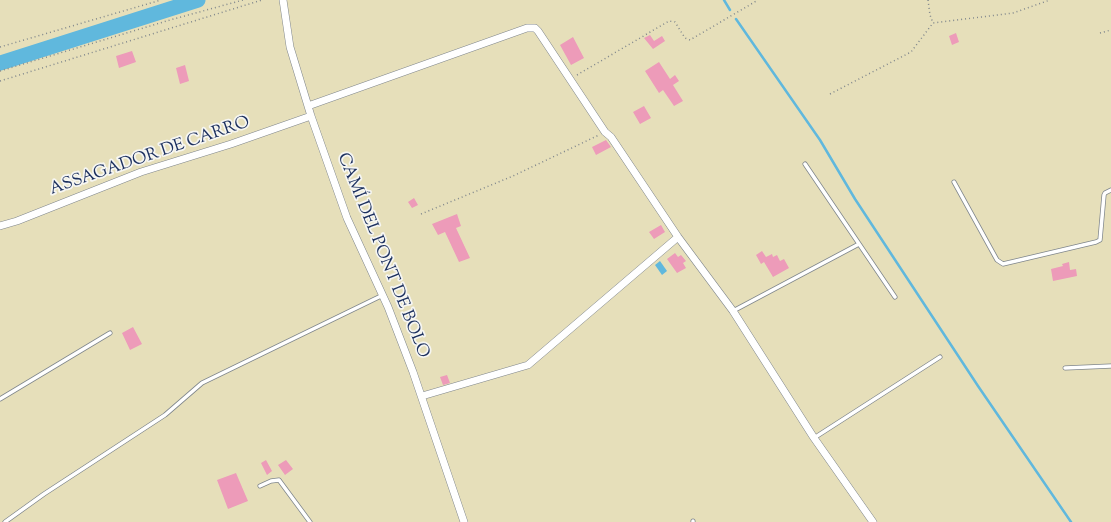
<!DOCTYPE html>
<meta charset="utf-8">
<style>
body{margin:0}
canvas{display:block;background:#e6dfba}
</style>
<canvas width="1111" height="522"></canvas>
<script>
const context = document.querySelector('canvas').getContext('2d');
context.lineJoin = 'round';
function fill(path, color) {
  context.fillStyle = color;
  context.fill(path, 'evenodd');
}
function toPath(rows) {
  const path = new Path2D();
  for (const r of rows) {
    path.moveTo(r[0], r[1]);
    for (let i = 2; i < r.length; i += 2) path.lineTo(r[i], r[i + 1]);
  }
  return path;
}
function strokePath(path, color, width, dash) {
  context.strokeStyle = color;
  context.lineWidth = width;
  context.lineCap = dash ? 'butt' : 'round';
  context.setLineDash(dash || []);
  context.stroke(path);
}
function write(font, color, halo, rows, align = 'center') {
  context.font = font + ' "Sorts Mill Goudy",serif';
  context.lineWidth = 3.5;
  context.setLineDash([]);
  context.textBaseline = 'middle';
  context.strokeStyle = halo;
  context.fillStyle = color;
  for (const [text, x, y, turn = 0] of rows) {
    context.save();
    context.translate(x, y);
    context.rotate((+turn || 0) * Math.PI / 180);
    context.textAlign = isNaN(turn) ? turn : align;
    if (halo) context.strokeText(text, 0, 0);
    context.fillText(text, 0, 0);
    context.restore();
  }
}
fill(toPath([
 [660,261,667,271,662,275,655,265]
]), '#60b8dd');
strokePath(toPath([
 [724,0,730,10],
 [736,19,820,140,855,199,978,386,1071,522]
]), '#60b8dd', 2.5);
strokePath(toPath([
 [0,63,198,0]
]), '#60b8dd', 15);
fill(toPath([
 [956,33,959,42,952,45,949,36],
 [650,35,654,41,662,36,665,41,653,49,644,38],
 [573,37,584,58,571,65,560,45],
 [132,51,136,62,119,68,116,56],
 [659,62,670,79,675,75,679,81,673,85,683,101,674,106,663,90,659,93,645,71],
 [185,65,189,81,180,84,176,68],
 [644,106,651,118,640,124,633,112],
 [606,140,611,147,596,155,592,147],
 [414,198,418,205,412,208,408,202],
 [457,214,461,226,456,228,470,258,459,262,445,232,438,235,432,224],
 [661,225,665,232,654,239,649,232],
 [762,251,766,257,772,254,773,257,777,255,780,261,784,259,789,268,773,277,764,262,761,264,756,255],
 [675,253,678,257,681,255,686,261,683,263,686,268,677,273,667,259],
 [1069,262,1070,270,1076,269,1077,276,1053,281,1051,269,1063,266,1062,264],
 [133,327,142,344,130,350,122,333],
 [447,375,450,383,443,385,440,377],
 [266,460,272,471,267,475,261,463],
 [286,460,293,469,285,475,278,465],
 [236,473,248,501,228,509,217,480]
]), '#ed9bb9');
const service = toPath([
 [805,164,895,297],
 [954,182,997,260,1003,264,1096,242,1100,240,1104,195,1105,193,1111,190],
 [733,311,859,244],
 [1065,368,1111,366],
 [0,399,110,333],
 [814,438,940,357],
 [260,486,271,481,279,480,310,522],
 [693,521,693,522],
 [5,522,44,494,165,415,202,383,383,295]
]);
const minor = toPath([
 [283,0,290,47,311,116,347,218,388,307,413,372,464,522],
 [308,106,527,28,535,28,538,31,605,132,611,137,678,237,733,311,814,438,873,522],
 [0,226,17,221,141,172,231,144,311,116],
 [422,396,528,365,678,237]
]);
strokePath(service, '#80878c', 5);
strokePath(minor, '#80878c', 8);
strokePath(toPath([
 [928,0,930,15,933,23,1013,13,1050,0],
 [1100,33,1111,30],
 [0,47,161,0],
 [0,71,170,20,243,0],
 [577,75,669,21,675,22,685,38,690,40,758,0],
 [0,81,262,0],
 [830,94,911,52,933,23],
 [421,214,513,176,599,135]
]), '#80878c', 1.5, [1, 3]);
strokePath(service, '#fff', 3.5);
strokePath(minor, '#fff', 7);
write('17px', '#1b2f5e', '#f6f6f2', [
 ["ASSAGADOR DE CARRO",150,157,-19],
 ["CAMÍ DEL PONT DE BOLO",382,256,68]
]);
</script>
